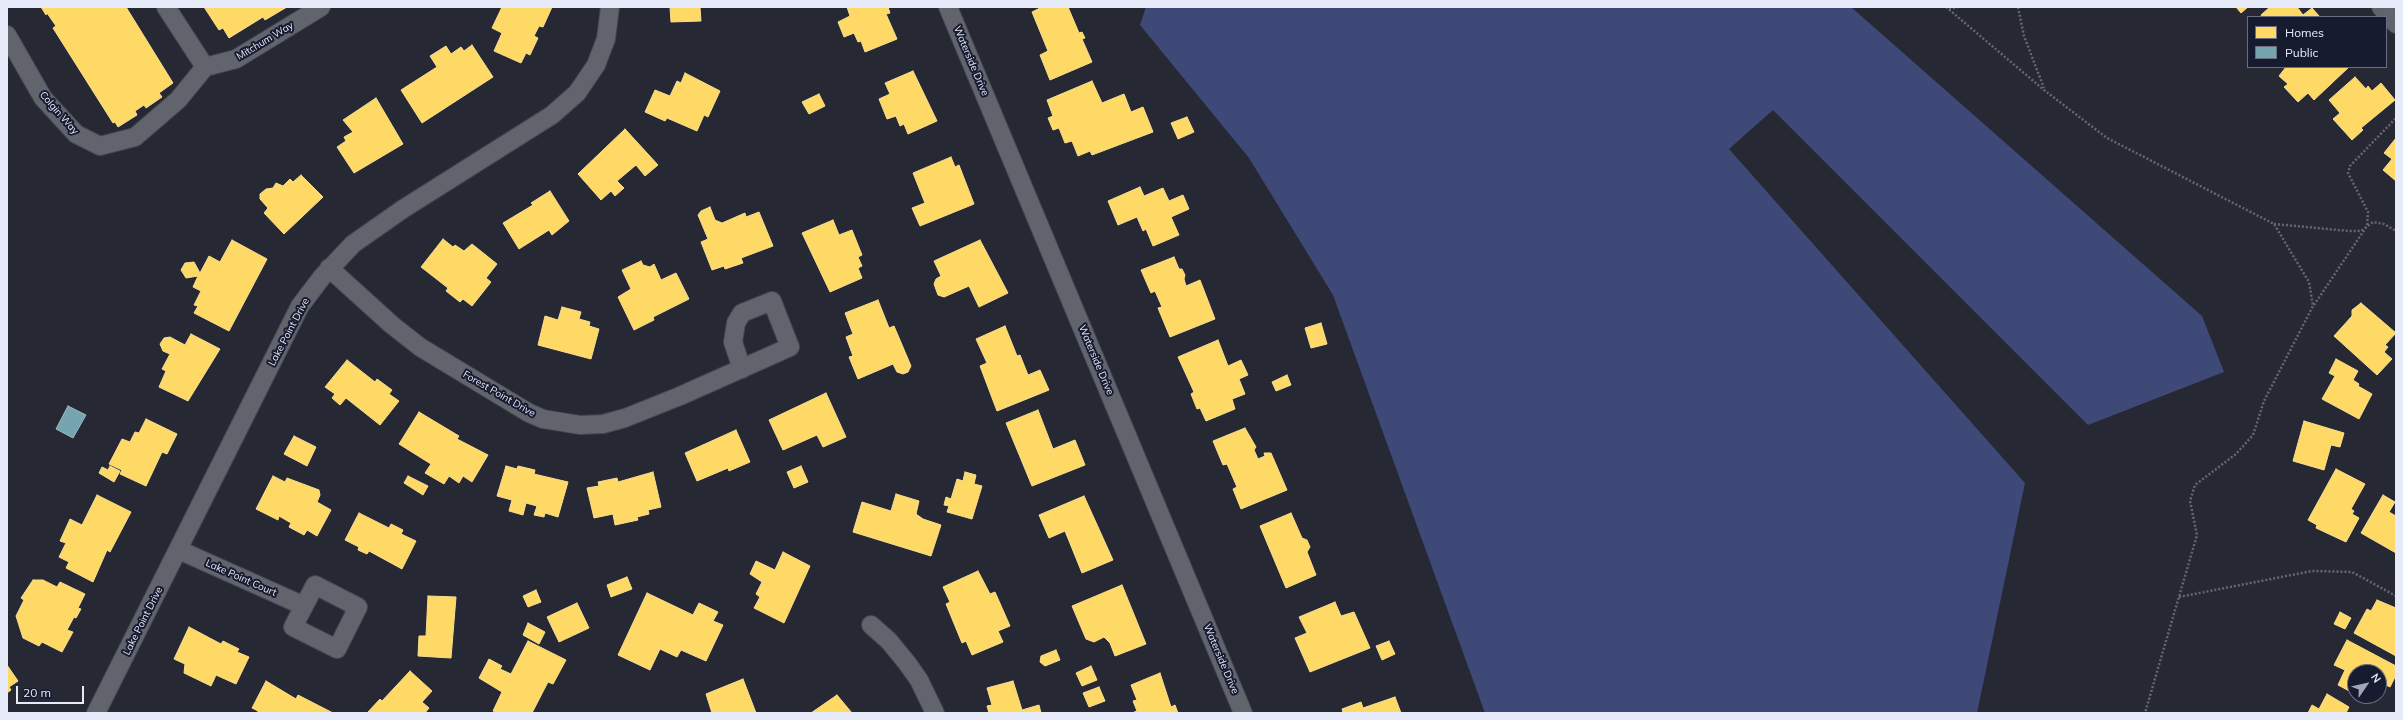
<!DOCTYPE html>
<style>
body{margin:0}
#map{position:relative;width:2403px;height:720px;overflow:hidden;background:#262834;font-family:Mulish,sans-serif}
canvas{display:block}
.frame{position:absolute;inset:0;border:8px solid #e6eaf9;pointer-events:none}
.legend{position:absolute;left:2247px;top:16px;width:140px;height:52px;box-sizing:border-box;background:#171b30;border:1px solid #6a6e80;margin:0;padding:5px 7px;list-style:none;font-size:12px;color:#e6eaf9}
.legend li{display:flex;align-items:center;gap:8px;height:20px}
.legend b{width:20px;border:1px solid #6a6e80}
.north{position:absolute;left:2347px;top:664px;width:40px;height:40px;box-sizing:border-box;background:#171b30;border:1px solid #6a6e80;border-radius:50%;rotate:56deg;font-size:11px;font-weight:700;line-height:16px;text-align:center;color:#e6eaf9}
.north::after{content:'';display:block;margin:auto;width:14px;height:18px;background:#a3a6b4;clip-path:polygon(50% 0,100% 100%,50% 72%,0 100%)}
.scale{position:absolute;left:16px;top:686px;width:68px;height:18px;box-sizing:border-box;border:2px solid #e6eaf9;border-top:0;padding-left:5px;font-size:12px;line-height:14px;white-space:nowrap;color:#e6eaf9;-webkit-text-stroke:3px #171b30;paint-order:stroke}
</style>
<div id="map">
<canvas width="2403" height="720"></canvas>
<div class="frame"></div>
<ul class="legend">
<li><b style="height:11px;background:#ffd966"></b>Homes</li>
<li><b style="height:11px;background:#76a5af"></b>Public</li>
</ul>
<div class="north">N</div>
<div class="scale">20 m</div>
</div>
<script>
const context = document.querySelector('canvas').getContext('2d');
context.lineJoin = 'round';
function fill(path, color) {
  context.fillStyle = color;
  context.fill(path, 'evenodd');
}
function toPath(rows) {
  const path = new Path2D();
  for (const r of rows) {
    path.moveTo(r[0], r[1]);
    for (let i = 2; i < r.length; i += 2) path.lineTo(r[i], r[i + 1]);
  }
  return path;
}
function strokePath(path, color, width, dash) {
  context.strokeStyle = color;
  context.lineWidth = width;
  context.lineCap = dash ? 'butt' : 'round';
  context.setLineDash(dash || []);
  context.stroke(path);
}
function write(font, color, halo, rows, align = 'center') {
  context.font = font + ' Mulish,sans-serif';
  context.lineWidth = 4;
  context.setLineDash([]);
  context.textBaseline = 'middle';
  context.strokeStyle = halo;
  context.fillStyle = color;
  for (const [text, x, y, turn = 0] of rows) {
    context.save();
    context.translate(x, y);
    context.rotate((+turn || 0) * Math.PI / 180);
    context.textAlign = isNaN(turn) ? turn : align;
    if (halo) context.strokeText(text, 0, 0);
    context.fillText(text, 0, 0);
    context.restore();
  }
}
fill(toPath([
 [1146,7,1851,7,2202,316,2224,372,2088,425,1773,110,1729,149,2025,483,1977,713,1485,713,1333,295,1249,158,1140,25]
]), '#3f4978');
const homes = toPath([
 [41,7,126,7,173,83,159,93,162,97,146,108,144,105,135,111,137,115,118,127,115,122,113,123,53,28,56,26,47,13,46,15,41,7],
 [204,7,287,7,265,20,263,17,229,38,223,28,219,30,204,7],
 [502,7,552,7,543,27,539,26,534,36,538,38,530,55,526,53,521,63,494,51,502,33,492,28,502,7],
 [670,7,700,7,701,21,671,22,670,7],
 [847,7,888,7,890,13,886,14,897,39,865,52,861,41,858,42,854,33,844,37,838,22,850,16,847,7],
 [1042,7,1068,7,1079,33,1082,32,1085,38,1082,39,1092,62,1050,80,1040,55,1048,51,1032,12,1042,7],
 [2236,7,2248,7,2241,13,2236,7],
 [2270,7,2297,7,2303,15,2312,8,2320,17,2262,17,2261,15,2270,7],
 [472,45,493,77,422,123,401,90,437,67,430,56,446,46,451,54,461,47,464,51,472,45],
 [2286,67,2349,67,2314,100,2308,93,2298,102,2284,87,2288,84,2279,76,2286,67],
 [913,71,937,121,908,134,904,124,900,126,896,116,887,119,879,99,890,94,885,83,913,71],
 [685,73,720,91,708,117,704,115,697,131,667,118,665,121,645,112,655,90,670,96,677,81,681,83,685,73],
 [2355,77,2366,89,2368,86,2372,91,2381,83,2395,100,2361,128,2363,130,2352,140,2333,119,2340,113,2329,100,2355,77],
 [1092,81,1102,103,1124,94,1131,112,1143,107,1153,132,1092,155,1090,151,1078,156,1072,141,1065,143,1059,128,1053,130,1048,118,1053,116,1047,100,1092,81],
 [819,94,825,106,809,114,802,102,819,94],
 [376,98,403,144,354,173,337,147,346,141,344,137,353,132,343,120,376,98],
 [1187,117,1194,132,1178,139,1171,123,1187,117],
 [625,129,658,165,645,176,636,165,617,181,624,188,615,196,611,191,601,200,578,174,625,129],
 [2396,138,2396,181,2383,170,2392,159,2384,153,2396,138],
 [951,157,955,167,959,165,974,204,920,226,912,208,925,203,913,173,951,157],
 [301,175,323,197,284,234,264,213,268,208,260,199,260,194,266,189,273,188,276,183,283,186,290,179,293,182,301,175],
 [1140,187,1144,196,1163,188,1169,201,1183,195,1189,209,1171,217,1179,235,1153,246,1146,229,1143,231,1137,217,1118,225,1108,201,1140,187],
 [550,191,569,221,552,235,549,230,519,249,503,223,533,205,531,203,550,191],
 [710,207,715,220,722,223,745,213,746,217,759,212,773,246,741,258,743,263,725,269,724,266,712,270,701,242,708,239,698,215,701,211,710,207],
 [833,220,839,235,852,230,862,255,858,257,862,266,858,268,862,278,830,292,802,233,833,220],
 [443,239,453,247,455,245,464,251,472,244,497,264,486,278,491,282,472,306,463,299,460,302,446,291,448,288,421,267,443,239],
 [232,240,267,259,229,331,194,313,198,306,194,305,201,291,193,287,198,276,186,278,181,270,185,263,194,262,200,273,209,256,220,262,232,240],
 [980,240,1008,293,979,307,969,286,944,297,938,295,934,284,936,279,941,276,934,261,980,240],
 [1174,257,1179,269,1182,269,1185,275,1184,279,1186,286,1200,280,1215,319,1170,337,1158,308,1162,307,1155,291,1151,293,1141,270,1174,257],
 [641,261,643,265,650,267,654,264,661,280,676,273,689,299,653,317,654,320,634,330,618,297,631,289,622,270,641,261],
 [878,300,889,328,894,326,911,366,908,372,903,374,897,372,893,364,858,379,849,357,853,356,846,337,853,334,845,313,878,300],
 [2361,303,2396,333,2385,345,2388,347,2384,352,2392,359,2377,375,2334,336,2352,316,2352,310,2361,303],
 [562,307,581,312,579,319,590,322,589,326,599,329,591,359,538,345,545,316,558,320,562,307],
 [1321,323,1327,344,1311,348,1305,328,1321,323],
 [1005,326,1017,356,1020,355,1028,375,1040,370,1049,390,997,411,980,366,987,363,976,339,1005,326],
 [191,334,220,349,188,401,159,387,166,371,162,369,170,354,163,351,160,344,164,338,170,337,185,345,191,334],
 [1218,340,1228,366,1241,360,1248,375,1239,379,1245,394,1232,399,1235,409,1206,421,1200,408,1197,409,1191,394,1194,392,1178,357,1218,340],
 [2336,359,2358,371,2353,380,2359,384,2358,386,2372,394,2359,419,2322,399,2335,376,2329,373,2336,359],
 [347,360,375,382,377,379,392,390,389,394,399,401,380,425,346,398,340,405,332,398,335,394,325,387,347,360],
 [1287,375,1291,385,1276,391,1272,382,1287,375],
 [826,393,846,437,823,447,817,435,783,450,769,420,826,393],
 [1038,410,1053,449,1075,440,1085,465,1032,486,1006,423,1038,410],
 [419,412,459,436,457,439,488,455,472,482,463,476,459,483,449,476,444,484,425,473,431,464,399,444,419,412],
 [146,419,177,434,167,454,162,452,146,486,120,474,122,470,109,464,122,439,130,442,135,432,139,433,146,419],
 [2304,421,2344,433,2340,447,2331,445,2324,470,2293,461,2304,421],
 [1245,428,1256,447,1254,450,1258,459,1265,456,1264,453,1271,453,1287,490,1241,509,1233,489,1237,487,1227,464,1223,465,1213,441,1245,428],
 [736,430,750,462,729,471,728,468,697,481,685,453,736,430],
 [294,436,316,447,307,466,284,454,294,436],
 [110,466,120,471,114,482,99,473,102,467,108,470,110,466],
 [506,466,517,469,518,466,535,470,534,474,568,482,558,517,545,513,544,517,534,515,537,506,526,503,523,515,509,511,512,500,497,496,506,466],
 [801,466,808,482,794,488,787,472,801,466],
 [2336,469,2365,484,2351,509,2354,511,2352,514,2359,518,2346,542,2316,528,2317,525,2308,520,2336,469],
 [653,472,661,507,648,510,649,514,637,517,638,520,615,525,613,514,594,518,587,488,599,486,598,482,617,478,618,482,653,472],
 [965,472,976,475,974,484,982,486,972,519,947,512,949,506,944,505,946,497,951,499,957,479,963,481,965,472],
 [273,476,285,482,287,478,319,490,320,495,317,502,331,510,317,536,307,530,304,535,289,527,291,523,279,516,278,520,256,509,273,476],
 [408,476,428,486,423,495,404,483,408,476],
 [896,494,919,501,916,514,923,519,941,525,931,556,853,532,862,502,891,511,896,494],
 [97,495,131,512,110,552,107,550,93,582,66,568,69,562,59,557,66,543,60,541,70,519,82,525,97,495],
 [2383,495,2395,502,2389,512,2396,516,2396,553,2361,533,2383,495],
 [1084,496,1113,560,1082,573,1065,531,1049,538,1039,515,1084,496],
 [359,513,389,528,391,524,403,530,401,534,416,541,402,569,369,551,367,554,358,550,359,547,345,540,359,513],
 [1291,513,1302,538,1307,540,1310,547,1307,552,1316,575,1286,588,1260,526,1291,513],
 [783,552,810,566,784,623,754,608,760,597,756,594,762,582,750,574,756,561,775,570,783,552],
 [978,571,990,594,995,592,1010,626,998,631,1003,642,972,655,966,641,962,643,946,604,950,602,943,587,978,571],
 [627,577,632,589,611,597,607,585,627,577],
 [33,580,43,580,57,587,60,582,85,594,78,608,81,609,76,618,74,617,67,630,73,632,62,652,42,642,39,646,23,638,16,616,24,600,21,598,33,580],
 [1122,585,1146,644,1115,656,1110,643,1104,637,1094,642,1086,639,1072,606,1122,585],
 [536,590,541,602,528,607,523,596,536,590],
 [647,593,693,615,699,603,718,612,713,621,723,625,706,661,681,650,677,657,660,649,650,670,618,655,647,593],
 [428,596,456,597,451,658,418,656,419,636,426,636,428,596],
 [2377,600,2396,608,2396,656,2354,633,2367,609,2371,611,2377,600],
 [1335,602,1341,616,1354,612,1370,648,1310,672,1295,638,1307,633,1299,617,1335,602],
 [577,603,589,628,559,642,547,617,577,603],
 [2340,612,2351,618,2345,629,2334,624,2340,612],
 [528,623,545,632,539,644,523,635,528,623],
 [189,627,221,644,223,641,239,649,237,652,249,657,236,684,216,675,211,686,184,673,185,664,174,659,189,627],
 [2347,640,2396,666,2396,675,2390,687,2380,682,2379,684,2379,672,2355,672,2355,694,2338,685,2345,670,2334,665,2347,640],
 [528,641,566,660,553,684,548,682,532,713,497,713,493,711,502,692,479,678,489,659,502,666,500,669,511,674,528,641],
 [1389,641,1395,654,1382,660,1376,646,1389,641],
 [1056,650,1060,660,1045,666,1040,662,1041,656,1056,650],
 [7,665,18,681,9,687,11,690,7,693,7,665],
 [1091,666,1097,680,1082,686,1076,673,1091,666],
 [410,671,432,691,422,702,429,708,425,713,367,713,380,699,382,701,410,671],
 [1160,673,1171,707,1175,705,1178,713,1132,713,1137,711,1133,701,1137,700,1131,685,1160,673],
 [743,679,756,713,712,713,706,694,743,679],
 [266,681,296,699,298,695,333,713,258,713,258,711,252,708,266,681],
 [1013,681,1022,710,1039,705,1041,713,989,713,987,706,992,705,987,688,1013,681],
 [1099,687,1105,701,1089,707,1083,693,1099,687],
 [2327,694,2349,707,2346,713,2308,713,2312,705,2319,709,2327,694],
 [837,695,852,713,811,713,837,695],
 [2359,696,2369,696,2366,700,2359,696],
 [1395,697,1401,713,1343,713,1342,709,1361,702,1363,708,1395,697]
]);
fill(homes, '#ffd966');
strokePath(homes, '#f8de92', 1);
const public = toPath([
 [68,406,86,415,73,438,56,429,68,406]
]);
fill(public, '#76a5af');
strokePath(public, '#98bac5', 1);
const minor = toPath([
 [166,7,205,67],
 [948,7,1243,713],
 [2381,7,2396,24],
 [7,35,43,98,76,134,100,146,135,137,178,100,205,67],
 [205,67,236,59,321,7],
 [329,268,392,325,420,347,529,413,543,419,580,425,603,424,625,418,680,396,790,347,772,301,742,313,736,323,733,342,742,369],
 [179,550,304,606,293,627,337,649,358,607,315,585,304,606],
 [871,625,889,641,907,663,919,680,935,713],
 [96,713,300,306,322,277,353,244,403,209,552,115,577,93,596,65,606,39,610,7]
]);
strokePath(minor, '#434550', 20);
strokePath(toPath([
 [1946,7,2044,90,2107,138,2274,224,2309,282,2313,306,2264,401,2253,435,2236,454,2195,485,2190,501,2197,535,2145,713],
 [2018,7,2024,36,2044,88],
 [1949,9,1958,7],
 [2274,224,2349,231,2361,231,2373,222,2384,224,2396,231],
 [2314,305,2367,226,2368,212,2348,173,2350,166,2396,118],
 [2179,597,2312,571,2352,572,2396,596]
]), '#656770', 2.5, [2, 2]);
strokePath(minor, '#61646d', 18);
write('10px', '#e6eaf9', '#171b30', [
 ["Mitchum Way",265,41,-31],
 ["Waterside Drive",971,61,67],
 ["Colgin Way",59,113,49],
 ["Lake Point Drive",289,332,-62],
 ["Waterside Drive",1096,360,67],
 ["Forest Point Drive",499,394,30],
 ["Lake Point Court",241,578,24],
 ["Lake Point Drive",143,621,-63],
 ["Waterside Drive",1221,659,67]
]);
</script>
